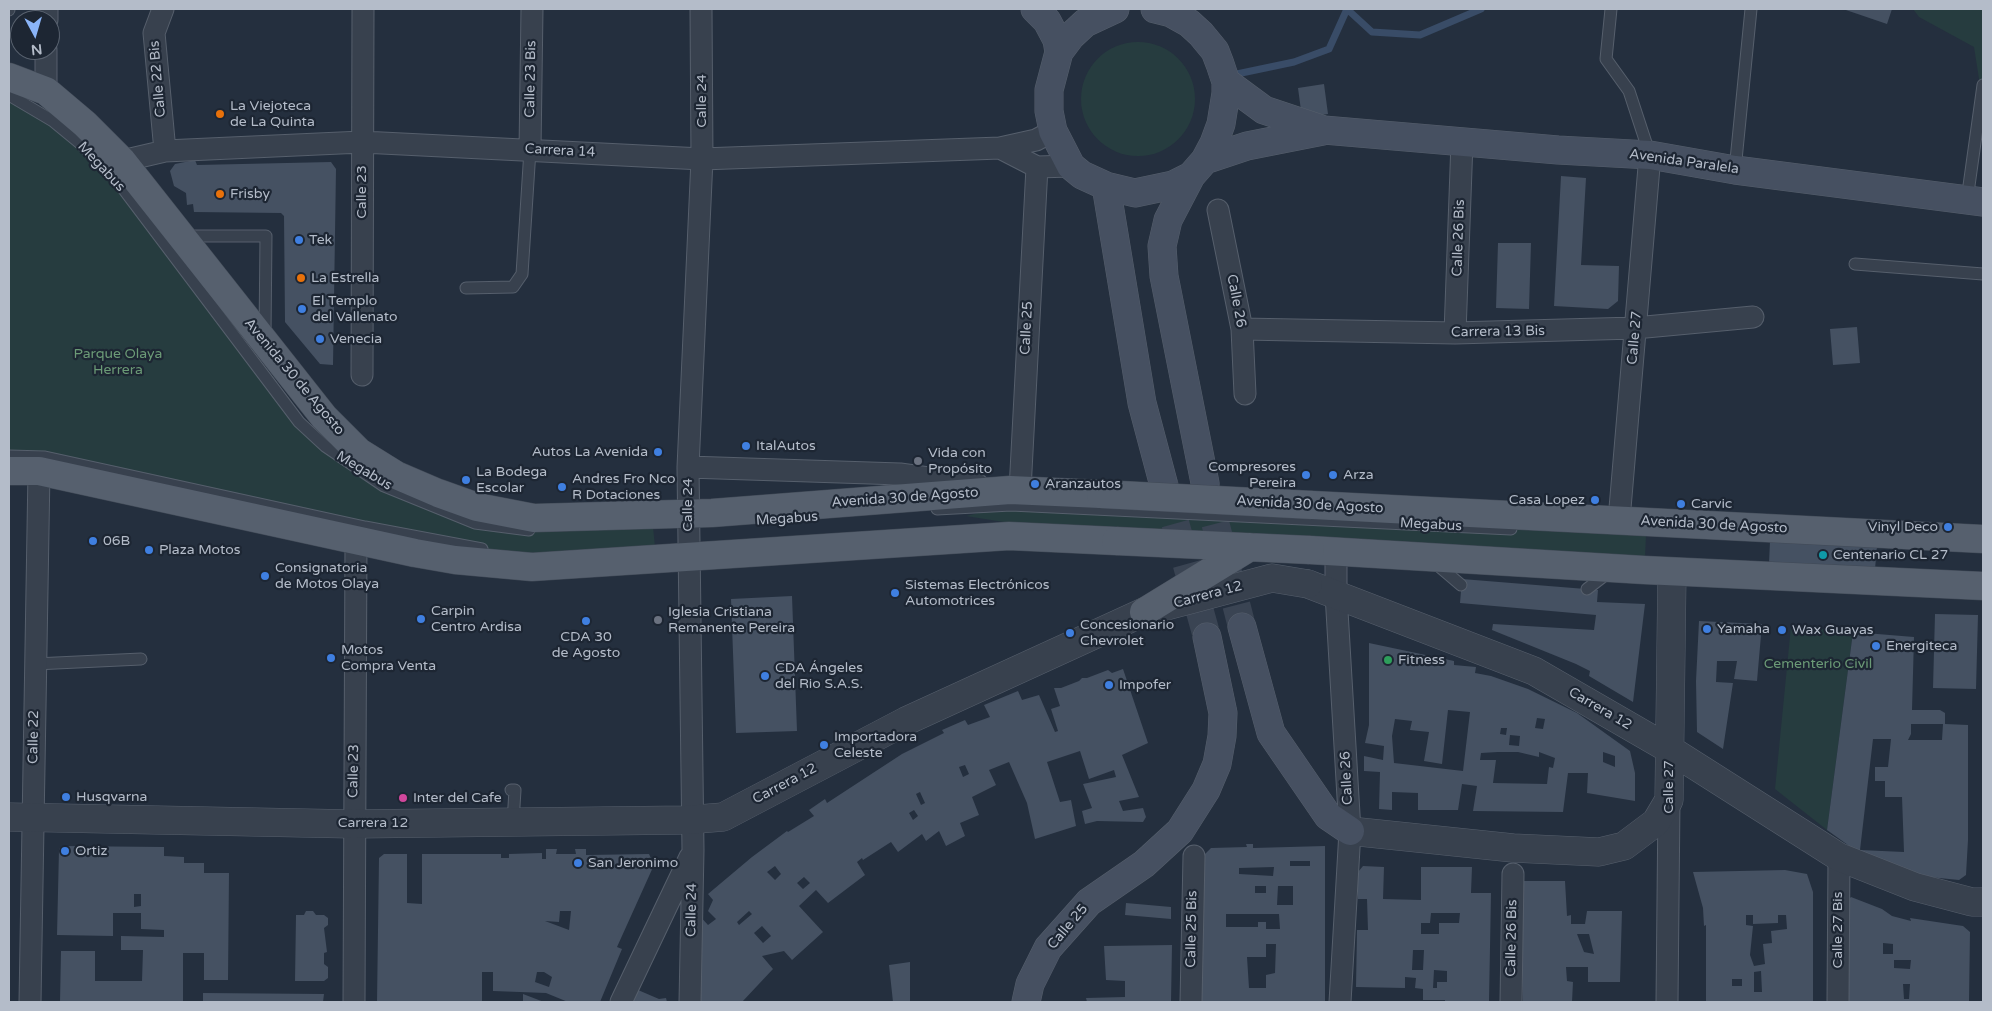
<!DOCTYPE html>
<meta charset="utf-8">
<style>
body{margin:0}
#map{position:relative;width:1992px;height:1011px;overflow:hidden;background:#242f3e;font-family:"Varela Round",sans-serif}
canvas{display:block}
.frame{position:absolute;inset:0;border:10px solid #b4bcc9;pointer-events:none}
.north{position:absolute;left:10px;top:10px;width:50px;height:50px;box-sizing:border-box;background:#1d2633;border:1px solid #59626f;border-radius:50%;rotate:174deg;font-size:14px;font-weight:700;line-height:20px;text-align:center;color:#b4bcc9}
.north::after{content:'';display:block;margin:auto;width:18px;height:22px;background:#8ab4f8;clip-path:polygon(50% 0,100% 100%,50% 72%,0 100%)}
</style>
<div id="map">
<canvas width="1992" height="1011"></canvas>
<div class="frame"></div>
<div class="north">N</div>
</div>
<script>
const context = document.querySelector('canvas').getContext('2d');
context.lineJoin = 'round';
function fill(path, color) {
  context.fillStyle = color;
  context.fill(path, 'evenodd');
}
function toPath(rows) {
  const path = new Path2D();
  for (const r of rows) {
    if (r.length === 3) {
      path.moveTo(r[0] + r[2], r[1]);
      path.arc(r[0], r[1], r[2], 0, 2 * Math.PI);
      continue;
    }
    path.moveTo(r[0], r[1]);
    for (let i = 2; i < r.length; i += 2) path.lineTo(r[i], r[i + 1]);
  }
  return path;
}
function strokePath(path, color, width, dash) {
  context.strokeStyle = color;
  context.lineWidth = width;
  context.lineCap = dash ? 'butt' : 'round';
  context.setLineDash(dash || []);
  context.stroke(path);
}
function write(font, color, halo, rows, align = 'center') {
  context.font = font + ' "Varela Round",sans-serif';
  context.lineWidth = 4.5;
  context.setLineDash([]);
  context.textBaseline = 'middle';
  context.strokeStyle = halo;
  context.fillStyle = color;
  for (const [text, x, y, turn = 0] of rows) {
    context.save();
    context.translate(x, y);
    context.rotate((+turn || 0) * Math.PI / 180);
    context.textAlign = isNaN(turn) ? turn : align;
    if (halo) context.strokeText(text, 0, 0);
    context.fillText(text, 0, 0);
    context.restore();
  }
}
fill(toPath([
 [1913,9,1983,9,1983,104,1974,47,1919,17],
 [1138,99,57],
 [9,95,21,101,116,179,299,422,384,486,653,527,655,547,533,554,469,548,9,456],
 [1011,505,1646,535,1645,558,1010,523,966,516],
 [1791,626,1853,632,1827,830,1775,789]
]), '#263c3f');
strokePath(toPath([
 [1232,75,1294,62,1329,49,1347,9,1372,32,1420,35,1481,9]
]), '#394c67', 7);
fill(toPath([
 [1843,9,1892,9,1887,24],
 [1324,84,1328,114,1302,118,1298,88],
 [195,160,197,165,331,162,336,169,333,365,320,364,285,322,284,216,281,213,194,212,193,204,187,205,186,193,174,186,170,171,175,164],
 [1561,176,1586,178,1581,265,1619,266,1618,301,1608,309,1554,306],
 [1498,243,1531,243,1529,309,1496,308],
 [1857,327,1860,363,1833,365,1830,329],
 [1770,541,1877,547,1875,569,1769,564],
 [1462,579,1598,590,1597,602,1645,604,1633,702,1589,676,1590,671,1576,664,1492,630,1493,624,1594,630,1596,615,1460,603],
 [792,596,797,731,736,733,731,599],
 [1935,614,1978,615,1976,689,1933,688],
 [1699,621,1762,624,1757,681,1734,679,1737,661,1717,661,1716,682,1733,683,1723,749,1697,732,1696,681],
 [1853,632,1914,637,1912,710,1940,710,1945,713,1945,724,1968,725,1968,840,1966,875,1959,880,1919,876,1859,853,1827,830],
 [1911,724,1943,724,1942,740,1908,740,1911,734],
 [1873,739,1891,739,1888,767,1875,767,1875,781,1885,781,1885,797,1902,797,1904,852,1860,850],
 [1369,643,1454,661,1454,665,1476,667,1475,673,1491,676,1528,689,1577,713,1630,751,1635,773,1635,801,1587,793,1588,773,1568,773,1563,812,1473,811,1477,786,1462,784,1458,810,1418,810,1418,793,1392,792,1392,810,1379,809,1380,772,1364,771,1364,756,1383,760,1384,746,1365,743,1369,725],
 [1448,710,1470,712,1463,771,1394,763,1392,736,1395,719,1412,721,1410,730,1429,732,1424,761,1442,764],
 [1537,718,1545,719,1543,729,1535,728],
 [1501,728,1507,728,1506,735,1500,734],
 [1510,735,1520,736,1519,746,1509,745],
 [1498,752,1518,752,1539,757,1539,752,1555,758,1553,768,1549,767,1547,784,1493,783,1496,760,1480,760,1481,753],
 [1603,752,1615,756,1615,767,1603,762],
 [1123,669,1148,743,1122,755,1139,797,1119,801,1123,811,1143,808,1146,817,1143,822,1097,821,1085,824,1082,811,1092,808,1083,784,1116,777,1114,770,1089,779,1080,751,1047,762,1060,802,1071,800,1076,826,1035,839,1027,803,1009,762,989,770,996,785,972,797,979,815,960,823,965,836,946,846,939,831,926,841,922,834,898,852,891,842,863,860,862,858,857,862,865,875,828,903,816,890,799,906,823,932,792,960,784,951,762,956,773,969,742,1002,700,1002,697,913,708,925,716,919,708,911,713,900,708,894,752,857,787,831,788,832,814,816,809,810,825,799,827,803,902,754,944,733,942,730,965,720,968,725,990,717,984,705,1018,691,1022,700,1039,695,1055,732,1058,731,1051,709,1060,706,1054,688,1061,688,1079,681,1082,678,1087,678,1108,670,1112,673],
 [965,765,969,774,963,777,959,767],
 [920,792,925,803,921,805,916,794],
 [914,810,918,816,913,820,909,813],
 [775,866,781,874,775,880,767,872],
 [804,877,810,883,803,889,797,883],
 [749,911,752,914,739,925,737,922],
 [762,926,771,936,763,943,754,933],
 [1246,844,1253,844,1253,848,1325,846,1325,1002,1202,1002,1201,952,1205,854,1211,848,1247,847],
 [1290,861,1310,861,1310,866,1290,866],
 [1274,867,1273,876,1239,874,1239,868],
 [1255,886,1266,886,1266,893,1255,893],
 [1278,886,1293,886,1293,905,1277,905],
 [1226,914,1279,914,1280,929,1266,929,1266,922,1258,922,1258,927,1226,927],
 [1266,944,1276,944,1275,973,1266,975,1266,988,1249,988,1247,957,1266,957],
 [62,846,164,847,164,856,184,857,184,863,204,863,204,873,229,873,228,980,204,980,204,953,183,953,183,1002,60,1002,61,951,95,951,95,981,142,981,143,950,121,950,121,936,164,937,164,930,141,929,141,913,113,913,113,936,57,935,59,849],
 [134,894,141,894,141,906,134,907],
 [546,849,557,849,556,854,576,854,575,849,586,849,586,855,649,854,654,865,617,947,622,949,600,1002,568,1002,546,993,493,991,493,972,482,972,482,1002,377,1002,379,858,384,854,407,854,407,903,422,904,422,854,501,854,501,858,509,858,509,854,542,853,542,859,546,859],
 [560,911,571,911,569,930,545,921,559,922],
 [537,972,544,972,552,977,549,987,535,982],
 [1363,866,1384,867,1383,899,1421,900,1421,867,1472,867,1471,893,1491,893,1489,1002,1445,1002,1445,1000,1423,1000,1423,989,1415,988,1416,978,1405,977,1405,988,1356,987,1357,930,1368,930,1367,899,1358,899,1358,872],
 [1431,913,1460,913,1459,923,1439,923,1439,934,1421,934,1421,923,1430,923],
 [1413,950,1424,950,1423,970,1412,970],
 [1434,970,1447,971,1447,982,1437,982,1437,988,1433,988],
 [1785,870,1807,874,1813,892,1813,1002,1706,1002,1706,925,1704,926,1703,908,1693,872],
 [1746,915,1753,915,1753,924,1778,923,1778,915,1786,915,1787,929,1771,931,1772,943,1763,944,1765,964,1754,966,1750,955,1753,926,1746,925],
 [1761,971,1762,992,1754,992,1754,972],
 [1732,979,1742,979,1742,986,1732,986],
 [1521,881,1565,881,1567,916,1571,915,1571,924,1585,924,1587,911,1622,911,1620,982,1588,982,1588,967,1566,967,1567,981,1573,982,1572,1002,1523,1002],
 [1577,934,1589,934,1594,954,1584,952],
 [1851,897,1882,909,1892,916,1911,921,1910,918,1963,926,1970,932,1969,1002,1847,1002,1847,901],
 [1883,943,1893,944,1893,954,1883,954],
 [1894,960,1911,960,1910,969,1894,968],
 [1903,984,1910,984,1909,999,1904,999],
 [1126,903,1171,907,1171,919,1125,915],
 [306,911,313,911,316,915,324,915,328,918,328,925,324,928,327,952,324,953,324,964,328,967,328,978,324,981,295,981,296,915,304,915],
 [1172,945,1171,1002,1087,1002,1086,998,1125,997,1125,981,1106,980,1104,946],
 [910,962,910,1001,893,1002,889,965],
 [638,990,659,999,666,998,667,1002,633,1002],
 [203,993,324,994,323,1002,203,1002],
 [523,994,544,1002,523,1002]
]), '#455162');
strokePath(toPath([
 [1164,483,1207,637],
 [1205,483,1242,627]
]), '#3a4453', 28, [28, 14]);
const service = toPath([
 [1611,9,1606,59,1629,91,1650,155],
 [9,10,9,9],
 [9,95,53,121,81,144,116,179,299,422,325,446,384,486,475,523,529,530],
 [1735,170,1751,9],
 [1967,200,1983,85],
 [185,236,266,236,265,335],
 [1855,264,1983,274],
 [466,288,513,287,522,274,530,150],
 [9,456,45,457,365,527,482,549],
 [937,509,1011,505,1511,529],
 [1434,562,1461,585],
 [1587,589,1609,572],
 [35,664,141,659],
 [511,790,515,790,513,822]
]);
const minor = toPath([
 [163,9,154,33,165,151],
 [47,20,47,9],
 [46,91,46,50],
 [1000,148,1037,167,1071,166],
 [530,150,532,9],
 [122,161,165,151,362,142,702,159,1000,148,1036,140,1053,131],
 [1218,210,1242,329,1245,394],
 [1242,329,1455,333,1635,328,1753,317],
 [1455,333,1462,142],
 [362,375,363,9],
 [688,467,900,474,978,485],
 [1020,490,1037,167],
 [1619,520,1650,155],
 [1336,553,1336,594,1350,831,1340,1002],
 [30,1002,39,471],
 [354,1002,356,541],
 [621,1002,690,857],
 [690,1002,693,850,688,467,702,159,701,9],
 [1191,1002,1194,856],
 [1511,1002,1513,874],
 [1667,1002,1669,800],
 [1838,1002,1839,857]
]);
const tertiary = toPath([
 [1308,584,1534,671,1669,749,1839,857,1915,887,1972,902,1983,902],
 [9,817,353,824,686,820,723,817,906,721,1144,612],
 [1350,831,1513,848,1599,852,1624,846,1656,822,1669,800,1672,572]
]);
const secondary = toPath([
 [1035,9,1047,21,1057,40,1059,52],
 [1115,9,1085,23,1071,36,1059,52,1049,90,1049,111,1053,131,1071,166,1082,175,1106,186,1135,193,1173,185,1191,176,1205,160,1214,143,1221,124,1226,93,1226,82,1220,64,1215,51,1201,34,1189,23,1171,13,1155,9],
 [1226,82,1264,110,1324,130,1558,150,1650,155,1735,170,1983,202],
 [1205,160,1247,146,1323,131],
 [1191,176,1168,220,1162,246,1164,276,1205,483],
 [1106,186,1142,403,1163,482],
 [1242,627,1271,733,1328,816,1350,831],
 [1026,1002,1030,984,1048,948,1089,902,1144,864,1180,831,1206,790,1217,764,1222,736,1223,713,1207,637]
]);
const primary = toPath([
 [9,77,46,91,85,124,122,161,324,417,359,452,396,475,438,493,477,507,534,518,712,513,1010,490,1101,494],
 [9,471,39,471,415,553,455,560,532,567,1009,536,1116,541],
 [1312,505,1983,539],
 [1310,550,1644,570,1983,586]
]);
strokePath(service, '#565f6c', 13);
strokePath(minor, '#565f6c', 23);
strokePath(tertiary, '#565f6c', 29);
strokePath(secondary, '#565f6c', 29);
strokePath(primary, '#414a57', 29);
strokePath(service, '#38414e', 11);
strokePath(minor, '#38414e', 21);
strokePath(tertiary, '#38414e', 28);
strokePath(secondary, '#465061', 28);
strokePath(primary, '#56606e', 28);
const tertiaryBridge = toPath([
 [1155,609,1272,578,1308,584]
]);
const primaryBridge = toPath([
 [1101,494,1312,505],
 [1116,541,1310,550],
 [1144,612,1250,547]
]);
strokePath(tertiaryBridge, '#565f6c', 29, []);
strokePath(primaryBridge, '#414a57', 29, []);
strokePath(tertiaryBridge, '#38414e', 28);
strokePath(primaryBridge, '#56606e', 28);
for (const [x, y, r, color] of [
 [220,114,5,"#e8710a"],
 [220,194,5,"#e8710a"],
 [299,240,5,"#3f7fe0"],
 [301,278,5,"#e8710a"],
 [302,309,5,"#3f7fe0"],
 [320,339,5,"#3f7fe0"],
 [746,446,5,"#3f7fe0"],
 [658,452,5,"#3f7fe0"],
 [918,461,5,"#6b7280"],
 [1306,475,5,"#3f7fe0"],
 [1333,475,5,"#3f7fe0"],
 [466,480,5,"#3f7fe0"],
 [1035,484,5,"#3f7fe0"],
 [562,487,5,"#3f7fe0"],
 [1595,500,5,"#3f7fe0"],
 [1681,504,5,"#3f7fe0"],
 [1948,527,5,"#3f7fe0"],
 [93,541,5,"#3f7fe0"],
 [149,550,5,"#3f7fe0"],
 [1823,555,5,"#0f9aa8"],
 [265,576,5,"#3f7fe0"],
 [895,593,5,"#3f7fe0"],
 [421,619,5,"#3f7fe0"],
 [658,620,5,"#6b7280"],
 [586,621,5,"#3f7fe0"],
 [1707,629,5,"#3f7fe0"],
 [1782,630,5,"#3f7fe0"],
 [1070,633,5,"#3f7fe0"],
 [1876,646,5,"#3f7fe0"],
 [331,658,5,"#3f7fe0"],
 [1388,660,5,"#2e9e5b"],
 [765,676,5,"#3f7fe0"],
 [1109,685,5,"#3f7fe0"],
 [824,745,5,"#3f7fe0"],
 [66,797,5,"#3f7fe0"],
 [403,798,5,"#d1479c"],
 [65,851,5,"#3f7fe0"],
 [578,863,5,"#3f7fe0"]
]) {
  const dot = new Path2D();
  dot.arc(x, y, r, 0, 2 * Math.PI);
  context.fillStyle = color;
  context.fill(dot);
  strokePath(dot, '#1d2633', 2);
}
write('14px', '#b4bcc9', '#1d2633', [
 ["Calle 22 Bis",158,79,-95],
 ["Calle 23 Bis",531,79,-89],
 ["Calle 24",702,101,-90],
 ["Carrera 14",560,151,3],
 ["Avenida Paralela",1684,162,8],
 ["Megabus",101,167,47],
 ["Calle 23",362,192,-90],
 ["Calle 26 Bis",1459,238,-88],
 ["Calle 26",1236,301,79],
 ["Calle 25",1027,328,-87],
 ["Carrera 13 Bis",1498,332,-1],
 ["Calle 27",1635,338,-85],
 ["Avenida 30 de Agosto",294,377,50],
 ["Megabus",364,471,31],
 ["Avenida 30 de Agosto",905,498,-4],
 ["Calle 24",688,505,-90],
 ["Avenida 30 de Agosto",1310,505,3],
 ["Megabus",787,519,-4],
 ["Megabus",1431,525,3],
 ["Avenida 30 de Agosto",1714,525,3],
 ["Carrera 12",1208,595,-15],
 ["Carrera 12",1600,709,30],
 ["Calle 22",34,737,-89],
 ["Calle 23",354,771,-89],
 ["Calle 26",1347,778,-93],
 ["Carrera 12",785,784,-28],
 ["Calle 27",1669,787,-90],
 ["Carrera 12",373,823],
 ["Calle 24",692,910,-89],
 ["Calle 25",1068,927,-50],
 ["Calle 25 Bis",1192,929,-89],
 ["Calle 27 Bis",1838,930,-90],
 ["Calle 26 Bis",1512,938,-89]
]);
write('14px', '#b4bcc9', '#1d2633', [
 ["La Viejoteca",230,106],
 ["de La Quinta",230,122],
 ["Frisby",230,194],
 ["Tek",309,240],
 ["La Estrella",311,278],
 ["El Templo",312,301],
 ["del Vallenato",312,317],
 ["Venecia",330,339],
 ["ItalAutos",756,446],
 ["Autos La Avenida",648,452,"right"],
 ["Vida con",928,453],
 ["Propósito",928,469],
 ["Compresores",1296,467,"right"],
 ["Pereira",1296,483,"right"],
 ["La Bodega",476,472],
 ["Escolar",476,488],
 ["Arza",1343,475],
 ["Andres Fro Nco",572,479],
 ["R Dotaciones",572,495],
 ["Aranzautos",1045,484],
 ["Casa Lopez",1585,500,"right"],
 ["Carvic",1691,504],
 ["Vinyl Deco",1938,527,"right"],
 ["06B",103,541],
 ["Plaza Motos",159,550],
 ["Centenario CL 27",1833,555],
 ["Consignatoria",275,568],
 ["de Motos Olaya",275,584],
 ["Sistemas Electrónicos",905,585],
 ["Automotrices",905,601],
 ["Carpin",431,611],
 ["Centro Ardisa",431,627],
 ["Iglesia Cristiana",668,612],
 ["Remanente Pereira",668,628],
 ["Concesionario",1080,625],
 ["Chevrolet",1080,641],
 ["Yamaha",1717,629],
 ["Wax Guayas",1792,630],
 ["CDA 30",586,637,"center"],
 ["de Agosto",586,653,"center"],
 ["Energiteca",1886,646],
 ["Motos",341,650],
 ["Compra Venta",341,666],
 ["Fitness",1398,660],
 ["CDA Ángeles",775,668],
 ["del Rio S.A.S.",775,684],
 ["Impofer",1119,685],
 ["Importadora",834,737],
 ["Celeste",834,753],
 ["Husqvarna",76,797],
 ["Inter del Cafe",413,798],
 ["Ortiz",75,851],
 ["San Jeronimo",588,863]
], 'left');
write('14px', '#6b9a76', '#1d2633', [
 ["Parque Olaya",118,354],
 ["Herrera",118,370],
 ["Cementerio Civil",1818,664]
]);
</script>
